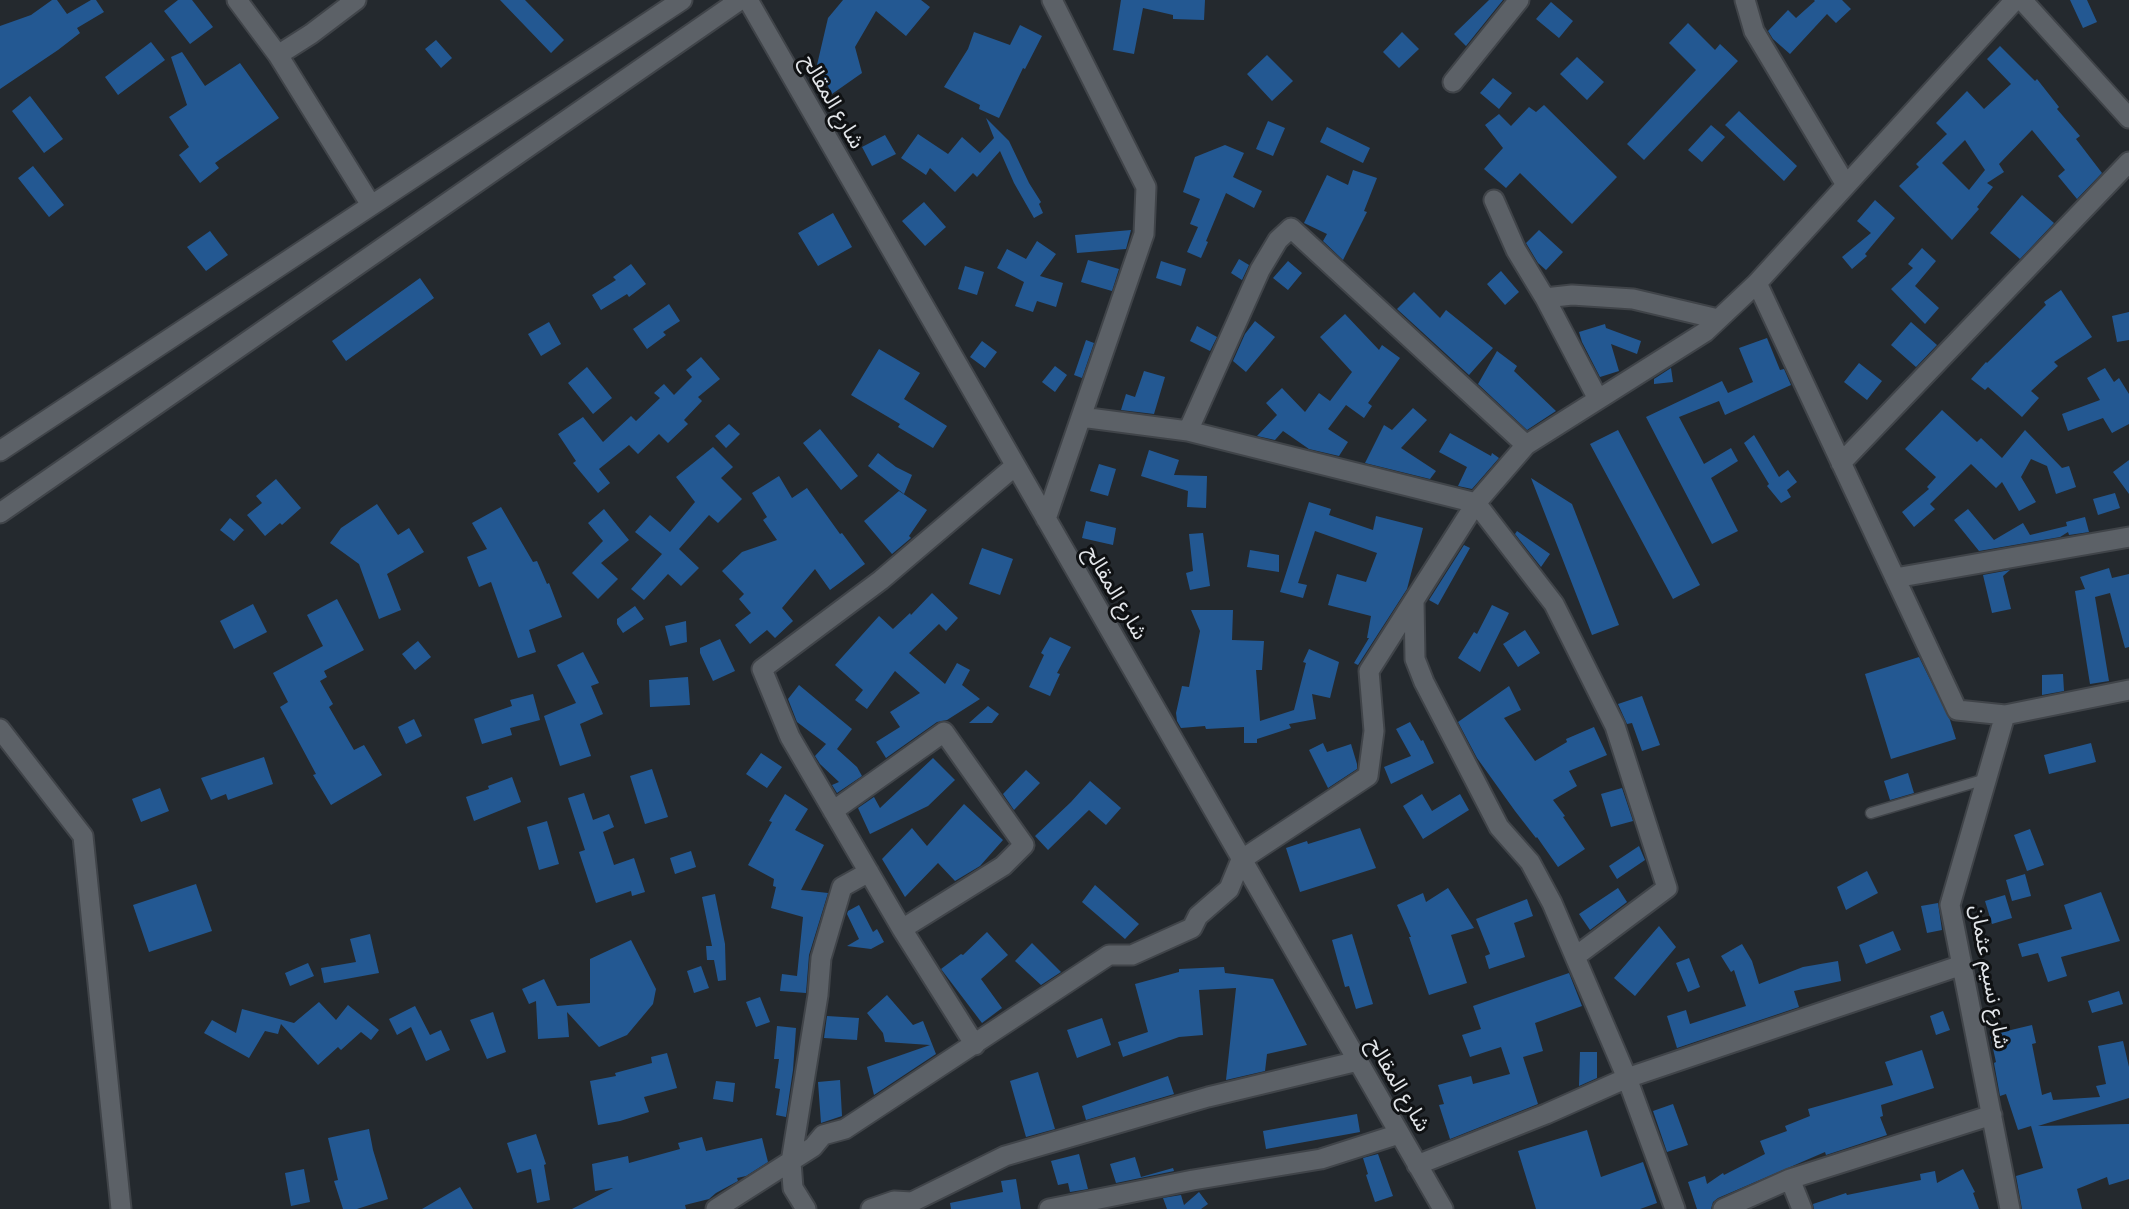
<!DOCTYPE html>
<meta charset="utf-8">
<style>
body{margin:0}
canvas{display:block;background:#24292e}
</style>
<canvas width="2129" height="1209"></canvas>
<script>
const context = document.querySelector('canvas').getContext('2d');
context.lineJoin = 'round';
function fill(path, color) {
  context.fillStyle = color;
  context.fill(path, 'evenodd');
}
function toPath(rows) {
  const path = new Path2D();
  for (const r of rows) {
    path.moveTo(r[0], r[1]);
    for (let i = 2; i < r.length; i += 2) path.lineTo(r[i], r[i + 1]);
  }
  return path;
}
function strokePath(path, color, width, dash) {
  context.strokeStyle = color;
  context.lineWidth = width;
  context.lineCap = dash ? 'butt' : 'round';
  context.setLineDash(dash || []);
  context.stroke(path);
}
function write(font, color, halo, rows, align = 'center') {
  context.font = font + ' "Open Sans","Noto Sans Arabic",sans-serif';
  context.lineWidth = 6;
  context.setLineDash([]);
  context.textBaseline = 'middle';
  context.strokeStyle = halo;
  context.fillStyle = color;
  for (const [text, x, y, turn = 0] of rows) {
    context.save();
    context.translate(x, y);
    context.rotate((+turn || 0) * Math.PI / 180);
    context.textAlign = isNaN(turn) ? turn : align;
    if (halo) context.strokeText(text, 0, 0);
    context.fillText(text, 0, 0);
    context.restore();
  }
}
fill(toPath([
 [52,0,57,0,67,14,91,0,96,0,104,12,77,28,80,33,58,50,0,89,0,26,31,15],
 [178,0,192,0,213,27,190,44,164,11],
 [500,0,525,0,564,40,551,53],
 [843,0,921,0,930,7,906,36,876,11,855,47,862,73,832,94,817,65,828,18],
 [1121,0,1205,0,1204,20,1173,19,1173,15,1143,8,1134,54,1113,50],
 [1489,0,1503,0,1466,46,1454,34],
 [1814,0,1842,0,1851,9,1836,23,1827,14,1790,54,1773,39,1768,31,1788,10,1796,18,1815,1],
 [2070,0,2087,0,2097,22,2083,28],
 [1551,2,1573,21,1559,38,1536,19],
 [1688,23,1715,50,1720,44,1738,61,1644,160,1627,144,1696,70,1669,43],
 [1020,25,1042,36,1025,69,1023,68,999,118,979,109,980,105,944,87,968,49,974,32,1010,45],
 [1402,32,1419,49,1399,68,1383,52],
 [436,40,452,58,441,68,425,49],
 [151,42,165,60,118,95,105,77],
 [2000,46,2035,81,2037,79,2059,107,2057,109,2080,136,2076,139,2102,173,2077,199,2058,176,2065,170,2032,130,1999,164,2004,172,1987,183,1993,187,1977,207,1979,209,1952,240,1899,186,1919,167,1916,164,1947,134,1936,123,1967,91,1984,109,2011,84,1987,59],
 [1965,140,1985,170,1969,190,1942,163],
 [182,52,205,86,240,63,279,118,215,163,219,168,200,183,179,155,189,147,169,117,187,105,171,57],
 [1267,55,1293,81,1272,101,1247,74],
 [1577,57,1604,82,1587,100,1560,74],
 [1493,78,1512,93,1499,109,1480,93],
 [30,96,63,139,44,153,12,111],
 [1544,105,1617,177,1572,224,1520,173,1506,188,1484,169,1503,148,1485,125,1499,114,1511,126,1529,107,1536,112],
 [1739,111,1797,166,1784,181,1725,125],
 [986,118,1009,141,1029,183,1041,202,1039,204,1043,213,1034,218,1014,183,1000,151,977,177,973,173,955,192,930,168,926,175,901,158,918,134,948,154,962,137,980,153,994,138],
 [1268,121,1285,128,1273,156,1256,149],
 [1711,125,1725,137,1702,162,1688,150],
 [1327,127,1370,148,1363,163,1320,142],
 [885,135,896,154,872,166,862,147],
 [1225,145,1244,153,1233,177,1262,191,1254,208,1226,193,1206,241,1208,242,1201,258,1187,252,1198,227,1190,224,1200,199,1183,192,1195,157],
 [33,166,64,205,49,217,18,178],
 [1353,170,1377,178,1364,211,1367,212,1343,260,1323,241,1327,234,1304,223,1327,175,1348,185],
 [2022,195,2054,223,2020,259,1990,233],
 [1875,200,1895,218,1865,254,1867,256,1852,269,1842,257,1871,233,1857,221],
 [924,202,946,227,925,246,902,221],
 [833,213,852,247,818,266,798,233],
 [1131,230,1126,249,1077,253,1075,235],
 [1539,230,1563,252,1546,270,1538,263,1526,243],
 [210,231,228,255,206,271,187,247],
 [1037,241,1056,254,1040,276,1063,283,1056,307,1037,301,1033,312,1015,306,1024,282,997,268,1007,249,1026,259],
 [1922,248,1936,261,1915,286,1939,308,1925,324,1891,289,1913,268,1908,264],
 [1239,259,1249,265,1242,280,1231,273],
 [1088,260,1119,269,1112,291,1081,282],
 [1161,261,1186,269,1181,286,1156,278],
 [1288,261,1302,273,1288,290,1273,278],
 [631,264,646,284,629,297,627,294,601,310,592,295,616,280,613,277],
 [965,266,984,272,977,295,958,289],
 [1501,271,1519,292,1505,305,1487,284],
 [420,278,434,298,346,361,332,341],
 [2061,290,2092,337,2054,362,2058,366,2031,391,2039,398,2022,417,1988,387,1985,390,1971,379,1986,362,1987,363,2046,305,2044,302],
 [1414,292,1440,318,1446,310,1493,348,1469,375,1397,309],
 [669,304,680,321,663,332,666,335,647,349,633,329],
 [2129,312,2129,340,2117,342,2112,316],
 [1345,314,1379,350,1382,345,1400,358,1368,403,1372,406,1364,418,1346,405,1328,429,1348,442,1339,456,1309,449,1283,431,1275,440,1257,436,1277,415,1266,403,1282,388,1305,412,1319,393,1330,401,1352,372,1320,337],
 [1255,321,1275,337,1246,372,1233,361,1245,334],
 [549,322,561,344,541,356,528,334],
 [1911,322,1937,345,1916,367,1891,345],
 [1605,324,1606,328,1641,341,1637,354,1611,344,1619,371,1600,377,1582,342,1579,332],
 [1197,326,1217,337,1210,351,1190,341],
 [1767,338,1780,370,1784,369,1791,385,1725,415,1719,401,1679,417,1704,464,1731,448,1738,461,1711,478,1738,531,1712,544,1646,417,1722,381,1728,393,1753,382,1739,348],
 [1086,340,1094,343,1082,378,1074,375],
 [982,341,997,352,985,368,970,357],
 [879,349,920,373,904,399,947,426,933,448,898,427,900,424,851,395],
 [1497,351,1517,366,1514,371,1556,411,1527,430,1478,384],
 [701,357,720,379,698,397,702,401,684,420,688,424,668,443,659,434,638,454,629,445,599,469,610,483,598,493,573,463,576,461,558,434,583,417,603,442,631,416,636,421,660,398,654,393,664,384,674,395,692,377,686,370],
 [1859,363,1882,381,1867,400,1844,382],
 [1055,366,1067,375,1055,392,1042,382],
 [587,367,612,398,593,414,568,383],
 [1671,368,1673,382,1654,384,1654,379],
 [2105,368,2114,382,2119,378,2129,394,2129,424,2112,433,2103,418,2068,431,2062,414,2100,400,2087,378],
 [1144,371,1165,377,1154,414,1121,410,1126,394,1135,397],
 [1413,408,1427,420,1401,448,1436,471,1430,479,1365,463,1384,425,1392,430],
 [1942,410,1977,442,1981,438,2002,458,2025,430,2062,468,2069,466,2076,487,2056,494,2047,466,2031,459,2021,477,2036,502,2019,511,2002,482,1996,488,1971,464,1930,504,1935,509,1914,527,1902,512,1929,489,1927,487,1936,477,1905,449],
 [729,424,740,434,726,448,715,436],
 [820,429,858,476,841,490,803,443],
 [1618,430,1700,585,1673,599,1590,444],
 [1450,433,1491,456,1492,453,1499,458,1472,489,1458,486,1467,467,1439,452],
 [1754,435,1779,477,1788,470,1797,482,1787,490,1791,497,1781,503,1767,486,1769,484,1744,443],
 [713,447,733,467,721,478,742,499,718,523,709,515,679,549,699,568,681,586,668,574,644,600,631,589,662,554,635,532,650,515,670,532,695,502,676,477],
 [1149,450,1179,460,1174,475,1207,476,1206,508,1187,507,1188,491,1141,476],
 [878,453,896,467,912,475,904,494,868,466],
 [2129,460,2129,494,2113,472],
 [1099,464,1116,469,1108,496,1090,491],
 [779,476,792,498,807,488,840,534,842,533,865,564,830,590,815,569,782,608,793,621,775,638,767,630,750,644,735,625,751,613,739,599,744,594,722,571,742,552,777,540,763,520,767,517,752,493],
 [1531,478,1572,504,1619,625,1592,635],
 [276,479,301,508,282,525,280,523,265,536,247,515,262,503,256,496],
 [899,491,927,510,909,536,911,538,892,554,864,521],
 [2115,493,2120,508,2098,515,2093,499],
 [1309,502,1331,509,1329,515,1373,530,1376,516,1423,528,1407,589,1358,665,1354,663,1369,638,1367,638,1371,616,1328,605,1337,574,1366,582,1377,553,1315,531,1298,583,1307,585,1303,598,1280,592],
 [377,504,398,535,409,528,424,552,387,574,401,610,379,619,359,564,330,543,341,528],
 [501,507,533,562,537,561,547,584,549,583,562,617,529,630,536,652,518,658,491,582,479,587,467,557,487,549,472,523],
 [604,509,629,540,601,563,618,579,598,599,572,573,603,541,588,523],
 [1968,509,1994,540,2023,523,2030,535,2067,526,2066,522,2085,517,2089,532,2069,535,2068,532,2060,537,1979,551,1954,520],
 [230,518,244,530,234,541,220,530],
 [1086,521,1116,528,1113,545,1082,538],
 [1517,531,1550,554,1541,567,1515,534],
 [1203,533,1210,586,1190,590,1186,573,1193,571,1189,534],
 [1464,545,1470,548,1438,605,1429,600],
 [982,548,1013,559,1000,595,969,584],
 [1250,550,1279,555,1279,572,1247,567],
 [2109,568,2112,578,2129,574,2129,647,2125,648,2110,593,2095,597,2109,681,2090,684,2075,591,2085,589,2080,577],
 [2010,570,2003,576,2011,609,1992,613,1983,575],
 [932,593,958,618,946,631,939,624,909,653,945,684,957,663,970,670,962,685,980,699,947,720,937,722,886,758,876,742,900,727,890,712,920,693,895,671,867,709,855,700,863,690,835,665,879,616,893,629,910,613,911,615],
 [337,599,364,650,324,671,327,677,320,681,333,704,329,707,354,750,364,745,382,775,331,805,313,775,316,774,280,707,288,702,273,673,323,646,307,615],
 [253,604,267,632,234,649,220,621],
 [1492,605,1509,613,1480,672,1458,658,1474,632,1477,634],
 [635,606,644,619,623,633,617,624,617,619],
 [1191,610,1233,610,1232,640,1264,641,1262,670,1256,670,1260,721,1294,710,1306,663,1303,662,1309,649,1339,662,1330,698,1312,694,1316,719,1289,724,1291,728,1257,739,1257,743,1244,743,1244,727,1206,729,1205,726,1181,728,1177,721,1176,713,1182,686,1189,687,1200,631],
 [686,621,687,642,670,646,665,626],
 [1525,630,1540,653,1518,667,1503,644],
 [1050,637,1071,647,1057,673,1060,674,1050,696,1029,687,1044,655,1041,653],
 [720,639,735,671,713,681,700,653,700,648],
 [418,641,431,657,415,670,402,654],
 [583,652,599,683,591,686,603,714,580,724,591,756,560,766,544,716,576,703,557,665],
 [1919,657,1950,720,1956,739,1891,759,1865,674],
 [2063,674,2064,691,2042,695,2042,675],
 [688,677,690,705,650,707,649,680],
 [799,685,852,729,837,749,857,767,862,776,837,793,832,785,839,782,820,764,815,756,826,744,797,722,788,699],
 [1509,686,1521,710,1504,718,1535,761,1567,742,1566,739,1594,727,1607,755,1569,771,1577,786,1553,800,1565,816,1563,817,1585,849,1558,867,1537,837,1536,838,1515,811,1477,758,1458,722],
 [533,694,540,720,510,728,512,735,482,744,474,719,512,706,510,700],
 [1642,696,1660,745,1642,751,1632,723,1627,724,1618,704],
 [988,706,999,714,992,723,969,723],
 [414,719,422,736,406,744,398,727],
 [1410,722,1421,741,1423,740,1434,763,1391,784,1384,767,1411,756,1396,729],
 [1323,743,1327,752,1351,744,1357,764,1357,769,1328,788,1309,750],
 [2091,743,2096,762,2049,774,2044,755],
 [761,753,782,767,767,788,746,774],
 [264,757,273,784,228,800,226,794,211,800,201,778],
 [933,758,955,780,928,806,870,834,858,808,874,797,880,808],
 [652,769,668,817,645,824,630,776],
 [1026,770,1040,783,1014,810,1003,794],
 [1908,773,1914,793,1890,800,1884,781],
 [512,777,521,802,474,821,466,797,489,789,488,786],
 [1090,781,1121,808,1106,825,1089,810,1048,850,1035,836,1071,802],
 [160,788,169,811,141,822,132,799],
 [1622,788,1633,821,1611,827,1601,794],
 [584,793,593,820,609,814,614,827,603,832,614,865,634,858,645,892,632,896,631,891,596,903,579,852,585,850,568,798],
 [785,794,808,809,795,830,824,845,801,890,828,893,809,955,806,993,780,991,782,974,797,976,803,917,771,908,776,887,773,886,774,879,748,865,772,822,769,821],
 [1422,794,1432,811,1460,794,1469,810,1423,839,1403,806],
 [964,804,1003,840,980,866,955,881,938,863,905,897,882,859,912,828,927,846],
 [547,821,559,864,539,870,527,827],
 [1360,828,1376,868,1300,892,1286,848,1307,841,1308,844],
 [2030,829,2044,865,2027,871,2014,835],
 [1639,846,1645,860,1617,879,1609,866],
 [691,851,696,867,675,874,670,858],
 [1867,871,1878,893,1846,910,1837,887],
 [2025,874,2031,896,2012,901,2006,880],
 [196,884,212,931,149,952,133,905],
 [1095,885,1139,924,1125,939,1082,902],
 [1448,888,1474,928,1451,935,1467,983,1429,995,1409,937,1411,937,1397,905,1423,893,1426,902],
 [1618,888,1627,902,1590,930,1579,914],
 [2101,892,2120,941,2061,957,2067,976,2048,982,2038,953,2022,957,2018,944,2072,929,2064,905],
 [715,894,725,944,726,980,718,981,714,960,707,960,706,946,712,946,702,897],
 [2005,895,2012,918,1992,924,1985,901],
 [1527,899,1533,916,1514,923,1525,957,1489,969,1485,956,1490,954,1476,919],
 [1938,903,1942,930,1927,933,1921,906],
 [859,905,873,932,877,929,884,942,871,949,847,946,859,939,847,914,848,911],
 [1659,926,1676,947,1635,996,1614,978],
 [1893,931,1901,950,1866,964,1859,945],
 [987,932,1008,955,981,979,1002,1008,982,1023,941,969,961,954,963,955],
 [370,934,379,973,324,983,321,968,356,962,350,939],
 [1352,934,1373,1004,1356,1009,1349,986,1345,987,1332,940],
 [631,940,656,989,653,1004,627,1035,599,1047,567,1012,569,1037,538,1039,536,1001,529,1004,522,989,544,979,557,1006,590,1003,590,959],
 [1032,943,1061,972,1041,985,1015,961],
 [1742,944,1752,961,1759,984,1803,967,1838,961,1841,981,1794,991,1799,1007,1677,1048,1667,1016,1686,1010,1690,1024,1746,1006,1734,970,1731,972,1721,956],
 [1689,958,1700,987,1688,992,1676,963],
 [308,963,314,976,290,986,285,973],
 [701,966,709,988,694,993,687,971],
 [1224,967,1225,973,1273,979,1307,1045,1267,1054,1265,1071,1226,1080,1236,988,1199,990,1203,1035,1179,1037,1123,1057,1118,1042,1148,1032,1135,984,1179,972,1179,969],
 [1569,973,1582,1006,1535,1023,1543,1051,1523,1057,1538,1104,1450,1139,1439,1105,1444,1104,1438,1085,1471,1076,1473,1084,1510,1074,1501,1047,1470,1057,1462,1035,1481,1029,1473,1006],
 [2119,991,2123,1004,2092,1013,2088,1001],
 [887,995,913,1025,923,1021,936,1054,874,1095,867,1067,930,1045,885,1042,883,1033,867,1013],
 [760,997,770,1022,756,1027,746,1002],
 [319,1002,336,1020,348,1005,379,1030,371,1040,361,1032,341,1050,338,1047,318,1065,281,1024,278,1034,265,1031,249,1058,204,1033,212,1020,236,1033,242,1009,294,1023],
 [415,1006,430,1035,441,1030,450,1050,426,1061,411,1027,397,1035,389,1019],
 [1943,1011,1950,1030,1936,1035,1930,1016],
 [493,1012,506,1052,487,1059,470,1020],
 [827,1016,859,1018,857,1040,824,1038],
 [1102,1018,1111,1045,1077,1058,1067,1030],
 [2032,1025,2036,1043,2032,1044,2042,1095,2051,1092,2053,1100,2100,1097,2096,1086,2106,1084,2098,1046,2123,1041,2129,1067,2129,1098,2038,1126,2129,1124,2129,1179,2109,1185,2107,1177,2077,1189,2082,1209,2022,1209,2016,1176,2043,1168,2031,1126,2018,1130,2006,1094,2000,1096,1994,1063,1996,1062,1990,1035],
 [777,1026,796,1028,793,1070,786,1117,776,1115,780,1089,775,1088,779,1059,774,1059],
 [1922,1050,1934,1088,1881,1105,1883,1116,1880,1117,1887,1135,1826,1155,1825,1152,1718,1198,1713,1202,1711,1209,1697,1209,1688,1182,1705,1176,1707,1184,1723,1173,1724,1175,1765,1154,1760,1141,1787,1131,1785,1126,1810,1116,1808,1109,1893,1085,1885,1062],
 [1580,1052,1597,1052,1597,1078,1579,1086],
 [667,1053,677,1088,644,1097,649,1112,620,1121,598,1125,590,1081,616,1076,615,1073,652,1063,651,1057],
 [1038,1072,1055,1129,1026,1137,1010,1081],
 [1168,1076,1174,1094,1086,1120,1082,1106],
 [840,1080,842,1116,821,1123,818,1082],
 [716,1081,735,1083,733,1102,713,1099],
 [1673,1104,1688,1145,1667,1152,1653,1111],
 [1357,1114,1360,1132,1266,1149,1263,1131],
 [369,1129,373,1150,388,1199,357,1209,343,1209,334,1181,338,1180,328,1138],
 [1587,1130,1601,1177,1643,1162,1657,1203,1640,1209,1536,1209,1518,1151],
 [536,1134,546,1164,544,1165,550,1200,537,1203,531,1169,517,1173,507,1143],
 [702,1137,706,1151,762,1138,768,1162,746,1176,737,1178,738,1181,716,1193,709,1199,685,1205,686,1209,572,1209,613,1188,595,1191,592,1164,628,1156,629,1163,680,1149,678,1143],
 [1079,1154,1088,1189,1070,1192,1068,1183,1058,1185,1051,1161],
 [1378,1154,1393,1196,1375,1202,1366,1175,1368,1174,1363,1158],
 [1135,1157,1141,1177,1173,1168,1174,1171,1116,1183,1110,1164],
 [304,1169,310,1202,291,1206,285,1173],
 [1963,1169,1975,1192,1973,1193,1979,1209,1814,1209,1813,1204,1846,1193,1847,1195,1921,1180,1920,1174,1935,1171,1937,1183],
 [1016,1179,1021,1209,951,1209,950,1203,1003,1192,1001,1181],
 [460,1187,473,1209,422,1209],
 [1199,1192,1208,1204,1201,1209,1167,1209,1163,1198,1181,1195,1184,1205]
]), '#235892');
const service = toPath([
 [1871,813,1986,779]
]);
const minor = toPath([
 [237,0,278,55,311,34,356,0],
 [748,0,1443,1209],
 [1745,0,1754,31,1846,185],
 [2022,0,2129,118],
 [278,55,371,205],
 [1453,82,1519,0],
 [1494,200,1516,250,1545,298,1598,399],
 [1757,283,1957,710,2005,715,2129,690],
 [1545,298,1572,295,1633,299,1718,319],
 [1081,417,1188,431,1476,503,1554,604,1615,726,1667,888,1576,956],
 [1188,431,1260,270,1278,240,1291,228,1526,445],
 [0,451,682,0],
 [1841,463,2129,162],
 [0,513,740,0],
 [1046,519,1144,234,1146,187,1052,0],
 [1895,578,2129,537],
 [1414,601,1415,659,1424,682,1499,827,1530,862,1552,903,1627,1078,1962,965],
 [2005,715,1950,905,2010,1209],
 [0,729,83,836,121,1209],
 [833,811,944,732,1024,845,1003,866,902,929],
 [975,1045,902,929,790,737,762,669,881,580,1015,466],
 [1417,1165,1546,1114,1627,1078,1675,1209],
 [1790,1179,1802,1209],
 [716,1209,813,1147,823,1135,845,1129,1109,955,1132,955,1192,928,1198,916,1229,889,1241,860,1368,776,1374,731,1369,671,1476,503,1526,445,1705,332,1757,283,2015,0],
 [806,1209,793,1188,791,1162,818,995,821,958,842,887,869,872],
 [871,1209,894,1201,912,1202,1005,1156,1208,1097,1358,1061],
 [1049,1209,1193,1180,1321,1159,1399,1134],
 [1723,1209,1790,1179,1992,1115]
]);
strokePath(service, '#404449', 13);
strokePath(minor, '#404449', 23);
strokePath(service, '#5c6167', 10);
strokePath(minor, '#5c6167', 19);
write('21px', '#e3e6ea', '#0f1113', [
 ["شارع المقالح",832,102,60],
 ["شارع المقالح",1115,593,60],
 ["شارع نسيم عثمان",1989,977,80],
 ["شارع المقالح",1398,1085,60]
]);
</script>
